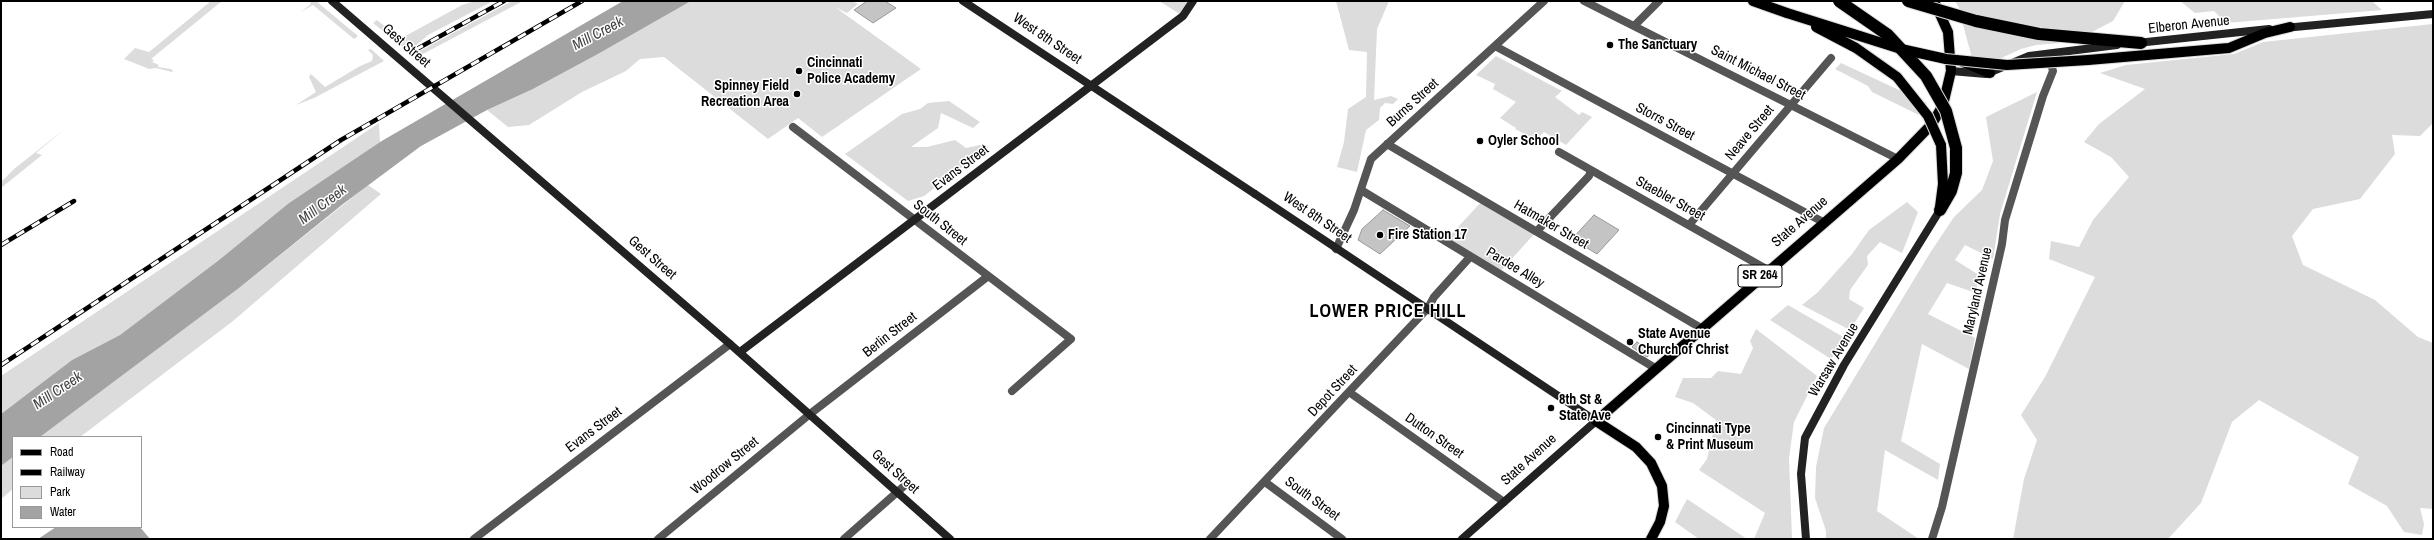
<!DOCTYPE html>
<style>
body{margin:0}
#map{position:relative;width:2434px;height:540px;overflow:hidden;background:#fff;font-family:"Archivo Narrow",sans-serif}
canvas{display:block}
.frame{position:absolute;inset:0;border:2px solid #000;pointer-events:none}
.legend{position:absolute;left:12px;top:436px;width:130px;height:92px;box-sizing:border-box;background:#fff;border:1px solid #999;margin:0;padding:5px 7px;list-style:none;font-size:12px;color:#000}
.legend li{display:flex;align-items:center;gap:8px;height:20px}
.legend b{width:20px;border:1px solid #999}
</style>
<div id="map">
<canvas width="2434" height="540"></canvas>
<div class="frame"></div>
<ul class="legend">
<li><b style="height:5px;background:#000"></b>Road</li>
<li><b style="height:5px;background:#000"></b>Railway</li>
<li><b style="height:11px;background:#dcdcdc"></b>Park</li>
<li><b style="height:11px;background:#a3a3a3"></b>Water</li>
</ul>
</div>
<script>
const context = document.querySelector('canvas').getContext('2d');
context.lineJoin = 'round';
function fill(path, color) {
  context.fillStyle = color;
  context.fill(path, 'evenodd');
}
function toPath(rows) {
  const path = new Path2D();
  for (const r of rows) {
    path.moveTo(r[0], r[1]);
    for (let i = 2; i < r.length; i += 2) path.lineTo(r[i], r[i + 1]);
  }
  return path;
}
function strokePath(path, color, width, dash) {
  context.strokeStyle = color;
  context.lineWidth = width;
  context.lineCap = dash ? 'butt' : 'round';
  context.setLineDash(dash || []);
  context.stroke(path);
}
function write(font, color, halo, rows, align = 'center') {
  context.font = font + ' "Archivo Narrow",sans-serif';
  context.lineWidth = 3;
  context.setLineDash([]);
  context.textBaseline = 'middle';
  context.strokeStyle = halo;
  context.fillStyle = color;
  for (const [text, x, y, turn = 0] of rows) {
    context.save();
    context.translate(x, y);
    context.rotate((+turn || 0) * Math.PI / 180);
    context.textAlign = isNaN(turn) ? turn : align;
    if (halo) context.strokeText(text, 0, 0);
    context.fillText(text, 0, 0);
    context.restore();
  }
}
fill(toPath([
 [211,1,222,1,151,59,154,60,152,62,159,65,158,67,171,69,173,71,172,72,156,68,149,69,124,59,135,48,149,52],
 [309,1,316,1,358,36,354,39,313,5,301,12,311,4],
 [475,1,493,1,428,35,413,48,410,45,404,48,373,23,377,20,400,39,462,5],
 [512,1,523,1,421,55,418,52],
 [691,1,852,1,858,4,847,13,835,7,921,69,822,137,798,118,768,139,664,57,640,59,626,71,582,92,529,125,508,127,487,110,533,89,598,54],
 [1159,1,1193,1,1183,16],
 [1336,1,1389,1,1377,29,1374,100,1391,96,1398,99,1393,104,1385,103,1380,108,1379,120,1366,130,1357,172,1337,167,1344,142,1348,109,1366,97,1367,52,1349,50],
 [1955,1,2125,1,2113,21,2090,33,2010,24,1962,13],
 [2180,1,2372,1,2382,10,2226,23,2214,11,2195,13],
 [1962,21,2071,42,2036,45,2021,49,1997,60,1972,58],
 [2433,24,2433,123,2420,136,2392,135,2395,154,2360,199,2313,209,2292,236,2303,265,2375,300,2418,337,2433,343,2433,509,2420,508,2424,524,2422,535,2404,532,2387,506,2348,484,2359,457,2259,400,2232,422,2201,503,2168,539,2013,539,2024,479,2037,440,2021,415,2045,377,2095,277,2049,259,2051,241,2079,247,2093,220,2129,177,2111,157,2084,142,2099,124,2145,89,2100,73,2126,65,2234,54,2263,42],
 [371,49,384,61,314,98,296,105,316,92,309,77,311,74,325,87,360,66,372,61,373,55,368,50],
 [1496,56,1562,91,1555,97,1579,115,1582,112,1592,117,1566,145,1544,132,1536,140,1515,129,1516,128,1500,118,1516,102,1493,89,1495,84,1476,75],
 [1841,63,1927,103,1919,115,1872,92,1868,86,1835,69],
 [2037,92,2000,214,1993,259,1965,245,1955,260,1979,275,1976,293,1947,283,1928,314,1975,338,1969,369,1922,344,1901,441,1940,464,1938,480,1885,450,1877,511,1919,539,1826,539,1826,531,1815,498,1816,467,1824,428,1930,253,1954,217,1982,190,1993,161,1986,117],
 [949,101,980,122,973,128,941,113,938,128,911,147,927,147,955,140,966,148,980,145,989,147,924,196,908,201,845,154,902,114,920,109,928,103],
 [379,123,380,142,289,203,219,260,120,335,72,360,1,414,1,376],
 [66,128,36,153,42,155,1,188,1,182,14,169],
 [368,185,381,194,233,321,80,437,40,437,239,288],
 [1483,200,1537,231,1498,274,1445,241],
 [1907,202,1918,212,1902,253,1880,242,1867,256,1868,265,1850,290,1849,299,1864,308,1850,330,1802,305,1818,292,1852,254,1869,230],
 [1788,305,1845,338,1831,359,1770,320],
 [1756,329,1817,376,1794,422,1789,458,1792,539,1754,539,1765,513,1699,470,1707,459,1716,420,1693,403,1675,397,1683,378,1711,378,1718,371,1741,374,1753,348,1750,341],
 [13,457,13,489,1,499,1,466],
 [1687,499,1747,539,1699,539,1675,522]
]), '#dcdcdc');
fill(toPath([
 [623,1,691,1,598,54,533,89,487,110,421,146,343,204,239,288,40,437,13,437,13,457,1,466,1,414,72,360,120,335,219,260,289,203,380,142],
 [56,527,140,527,150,539,38,539]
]), '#a3a3a3');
const building = toPath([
 [867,1,885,1,896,8,873,23,854,10,867,1],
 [1383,210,1410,226,1380,254,1358,240,1362,229,1383,210],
 [1594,215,1619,230,1597,254,1572,239,1594,215],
 [1637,342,1653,352,1647,357,1632,347,1637,342]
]);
fill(building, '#c4c4c4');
strokePath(building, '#999', 1);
const primary = toPath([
 [1753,1,1787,13],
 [2088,60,2229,48,2265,33,2290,27],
 [1963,62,1990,73],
 [1940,207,1943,184,1941,145],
 [1651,539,1660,522,1664,506,1662,486,1651,463,1636,447,1596,421,1898,159,1932,124,1943,105,1951,71,1948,32,1934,1]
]);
const highway = toPath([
 [1976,21,2039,34,2141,43],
 [1940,210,1951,191,1956,173,1956,148]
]);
strokePath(primary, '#dbdbdb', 12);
strokePath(highway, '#dbdbdb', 14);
strokePath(toPath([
 [1584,1,1898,159],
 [1634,26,1659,1],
 [1495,46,1823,222],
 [793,127,1071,339,1012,391],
 [1387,144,1701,328],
 [1559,152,1768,270],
 [1361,190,1655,368],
 [1689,225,1831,58],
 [1537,231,1589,176,1591,170],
 [1336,249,1354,210,1371,159,1544,1],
 [1349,392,1504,502],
 [1265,482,1342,539],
 [474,539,730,344],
 [658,539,810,414,987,277],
 [844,539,903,487],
 [1210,539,1428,308,1434,297,1470,257],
 [1932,539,1942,507,2002,244,2005,220,2043,96,2053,71,2049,57]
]), '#555', 8);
strokePath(toPath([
 [332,1,730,344,950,539],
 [2284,28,2433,14],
 [2137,43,2269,29],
 [1951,71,1986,74,2029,56,2117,45],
 [1255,194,1596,421,1462,539],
 [740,352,1183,16,1193,1],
 [1806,539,1801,474,1805,438,1844,365,1940,210]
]), '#222', 8);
strokePath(primary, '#000', 10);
strokePath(highway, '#000', 12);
const rail = toPath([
 [415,50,504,1],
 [1,245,74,201],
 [1,365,341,140,582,1]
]);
strokePath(rail, '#000', 4.5);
strokePath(rail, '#fff', 3, [9]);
const primaryBridge = toPath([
 [1787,13,1901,49,1946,59,2007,65,2088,60],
 [1816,27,1856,48,1897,77,1928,116,1941,145]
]);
const highwayBridge = toPath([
 [1839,1,1888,35,1926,76,1946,111,1956,148],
 [1908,1,1976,21]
]);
strokePath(primaryBridge, '#dbdbdb', 12, []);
strokePath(highwayBridge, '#dbdbdb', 14, []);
strokePath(toPath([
 [963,1,1255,194]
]), '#222', 8);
strokePath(primaryBridge, '#000', 10);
strokePath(highwayBridge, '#000', 12);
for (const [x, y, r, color] of [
 [1610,45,4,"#000"],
 [799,71,4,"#000"],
 [797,94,4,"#000"],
 [1480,141,4,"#000"],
 [1380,235,4,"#000"],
 [1630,342,4,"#000"],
 [1551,408,4,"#000"],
 [1658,437,4,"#000"]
]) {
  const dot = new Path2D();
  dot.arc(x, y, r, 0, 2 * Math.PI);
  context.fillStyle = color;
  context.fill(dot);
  strokePath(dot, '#fff', 1.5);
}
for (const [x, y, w] of [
 [1760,276,44]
]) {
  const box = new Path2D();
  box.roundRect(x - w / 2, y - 11, w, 22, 3);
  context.fillStyle = '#fff';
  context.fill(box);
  strokePath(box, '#000', 1);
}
write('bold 13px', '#000', null, [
 ["SR 264",1760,276]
]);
write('14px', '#000', '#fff', [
 ["Elberon Avenue",2189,25,-6],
 ["West 8th Street",1047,39,34],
 ["Gest Street",406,46,41],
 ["Saint Michael Street",1758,73,27],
 ["Burns Street",1413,103,-42],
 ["Storrs Street",1665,122,28],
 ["Neave Street",1750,133,-50],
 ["Evans Street",961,168,-37],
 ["Staebler Street",1670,199,29],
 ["West 8th Street",1317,218,34],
 ["State Avenue",1800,222,-41],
 ["South Street",940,223,38],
 ["Hatmaker Street",1551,225,30],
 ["Gest Street",652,258,41],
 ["Pardee Alley",1515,268,31],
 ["Maryland Avenue",1978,291,-77],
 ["Berlin Street",890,335,-38],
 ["Warsaw Avenue",1834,360,-59],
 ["Depot Street",1333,391,-47],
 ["Evans Street",594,430,-37],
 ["Dutton Street",1434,436,35],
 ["State Avenue",1529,460,-42],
 ["Woodrow Street",725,466,-39],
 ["Gest Street",895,472,42],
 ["South Street",1312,499,36]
]);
write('bold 14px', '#000', '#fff', [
 ["The Sanctuary",1618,45],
 ["Cincinnati",807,63],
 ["Police Academy",807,79],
 ["Spinney Field",789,86,"right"],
 ["Recreation Area",789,102,"right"],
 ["Oyler School",1488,141],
 ["Fire Station 17",1388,235],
 ["State Avenue",1638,334],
 ["Church of Christ",1638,350],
 ["8th St &",1559,400],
 ["State Ave",1559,416],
 ["Cincinnati Type",1666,429],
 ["& Print Museum",1666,445]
], 'left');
write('italic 15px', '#444', '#fff', [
 ["Mill Creek",598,34,-28],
 ["Mill Creek",323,205,-37],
 ["Mill Creek",58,391,-34]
]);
context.letterSpacing = '1px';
write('bold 18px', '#000', '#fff', [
 ["LOWER PRICE HILL",1388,312]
]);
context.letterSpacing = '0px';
</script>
